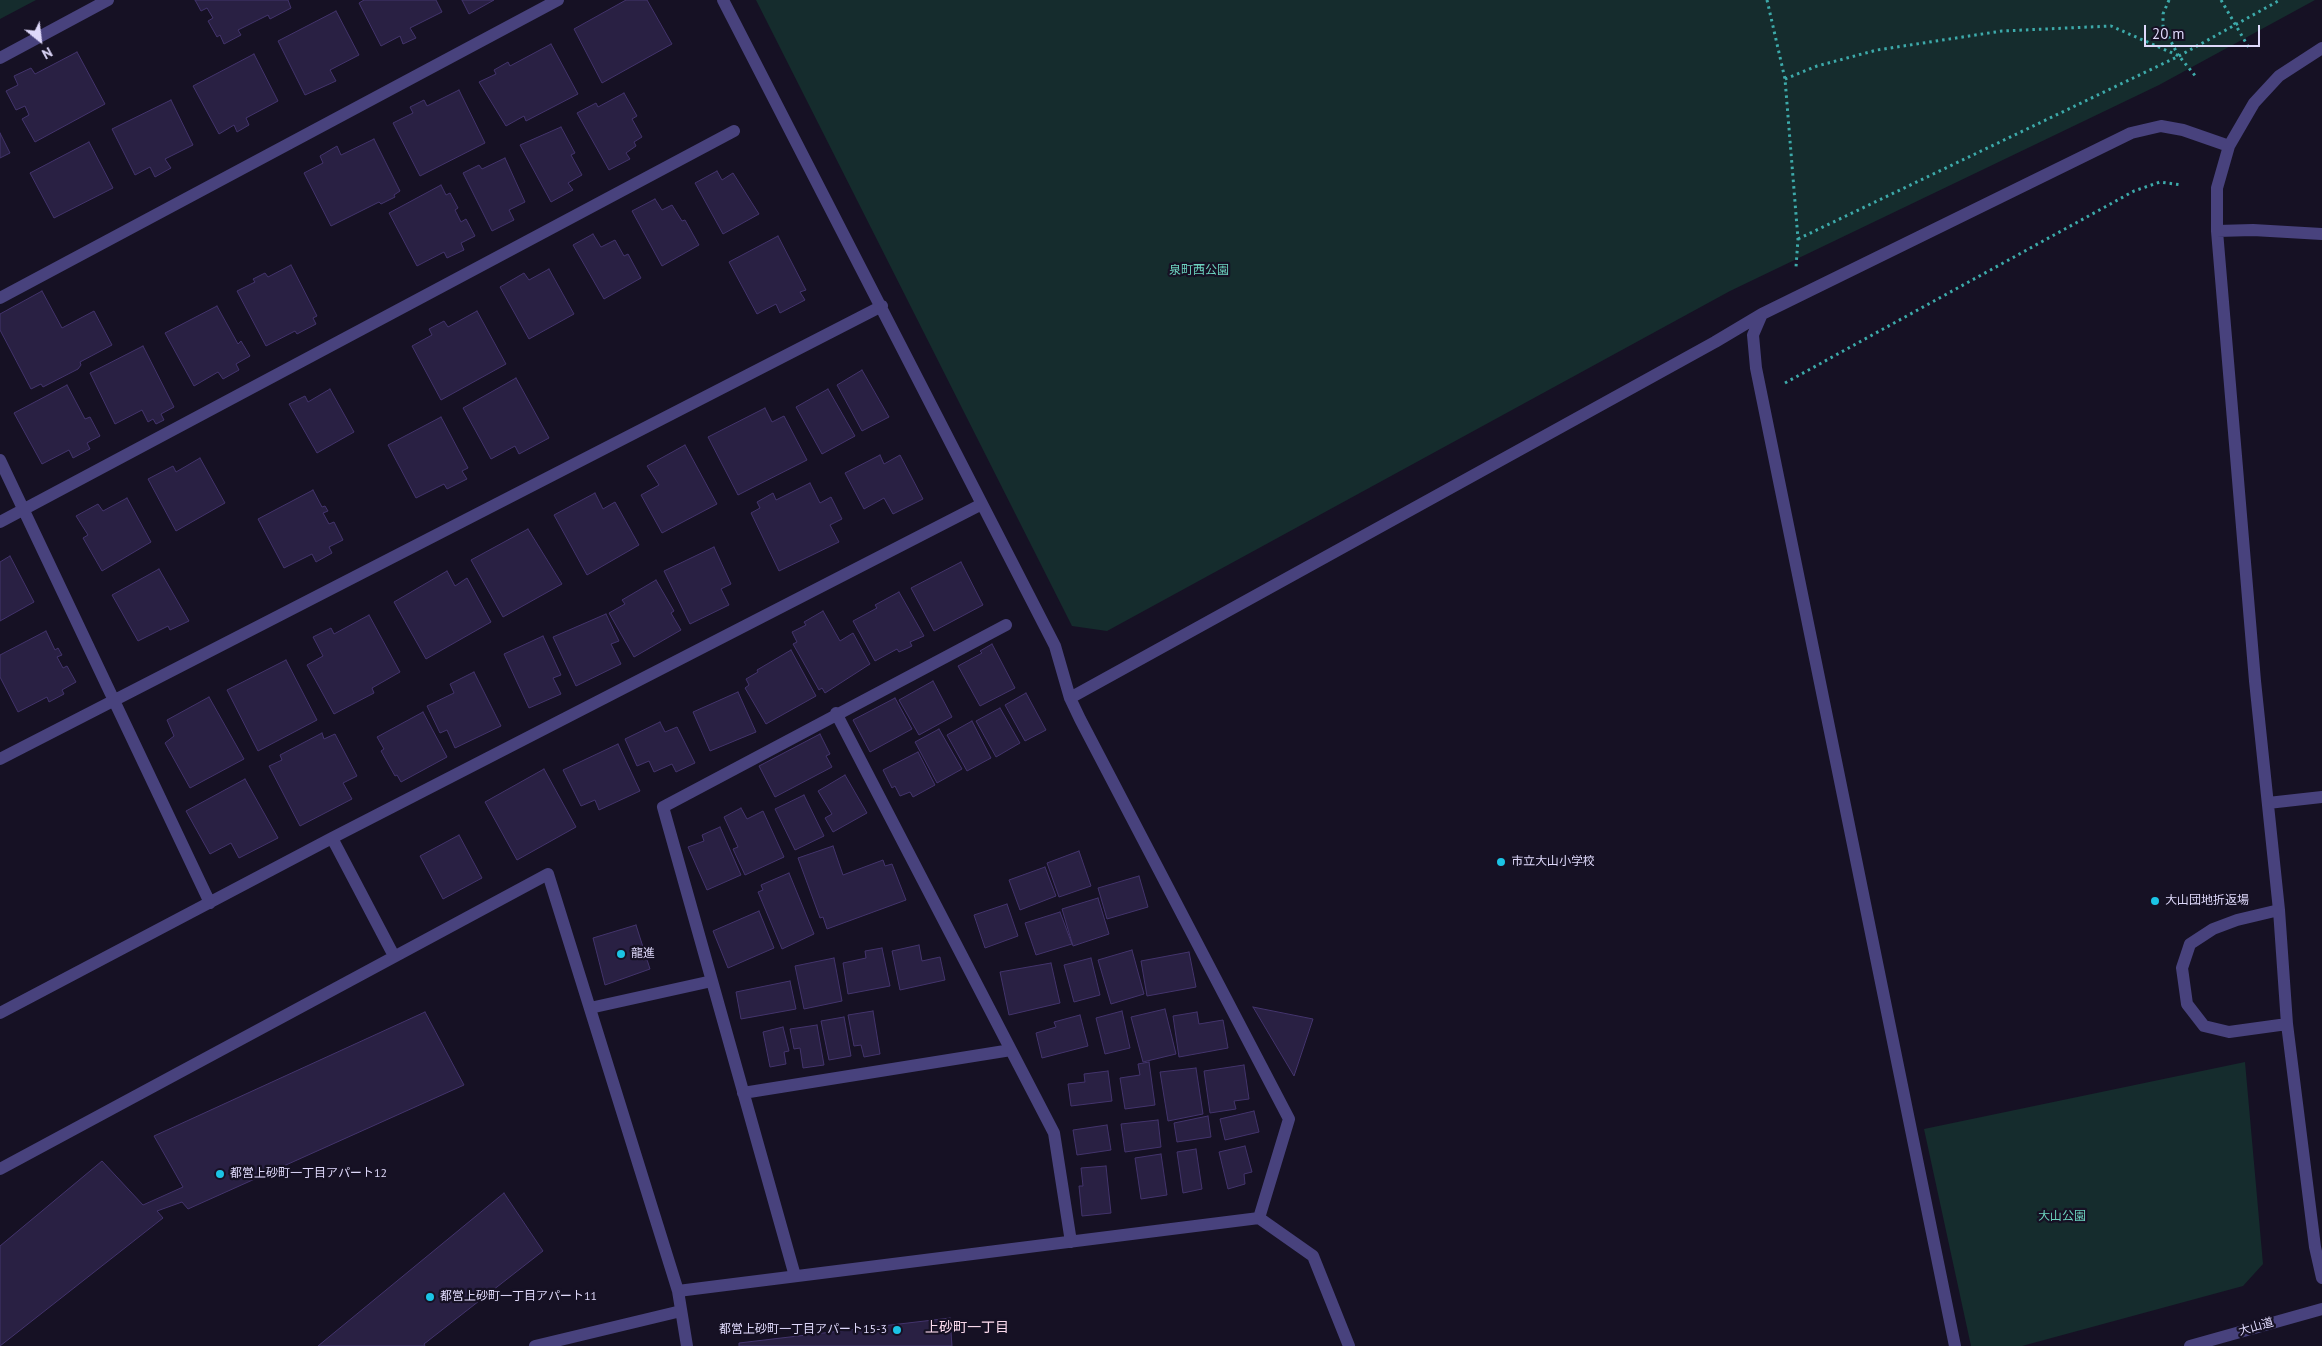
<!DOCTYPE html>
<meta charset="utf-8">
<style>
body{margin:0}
#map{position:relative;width:2322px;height:1346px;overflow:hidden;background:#161124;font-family:"PT Sans",sans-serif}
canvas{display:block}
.north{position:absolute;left:15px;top:15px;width:50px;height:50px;-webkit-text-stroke:4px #161124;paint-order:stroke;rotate:151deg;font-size:14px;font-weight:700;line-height:20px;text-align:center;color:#dfd9fb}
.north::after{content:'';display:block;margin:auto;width:18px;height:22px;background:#dfd9fb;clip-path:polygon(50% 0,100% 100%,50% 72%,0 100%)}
.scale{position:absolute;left:2144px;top:25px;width:116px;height:22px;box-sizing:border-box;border:2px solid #dfd9fb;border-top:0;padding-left:6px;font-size:15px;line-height:18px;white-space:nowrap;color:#dfd9fb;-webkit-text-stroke:4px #161124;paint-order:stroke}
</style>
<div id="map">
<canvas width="2322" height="1346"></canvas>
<div class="north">N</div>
<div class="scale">20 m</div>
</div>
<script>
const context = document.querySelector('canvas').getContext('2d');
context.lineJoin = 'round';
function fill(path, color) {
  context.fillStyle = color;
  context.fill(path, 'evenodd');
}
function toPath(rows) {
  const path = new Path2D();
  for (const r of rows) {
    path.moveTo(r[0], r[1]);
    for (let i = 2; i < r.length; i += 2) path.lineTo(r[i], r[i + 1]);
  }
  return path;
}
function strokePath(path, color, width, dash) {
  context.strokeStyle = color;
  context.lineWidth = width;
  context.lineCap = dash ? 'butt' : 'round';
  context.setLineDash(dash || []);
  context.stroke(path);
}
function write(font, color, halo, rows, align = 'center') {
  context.font = font + ' "PT Sans","Noto Sans JP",sans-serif';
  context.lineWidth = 4.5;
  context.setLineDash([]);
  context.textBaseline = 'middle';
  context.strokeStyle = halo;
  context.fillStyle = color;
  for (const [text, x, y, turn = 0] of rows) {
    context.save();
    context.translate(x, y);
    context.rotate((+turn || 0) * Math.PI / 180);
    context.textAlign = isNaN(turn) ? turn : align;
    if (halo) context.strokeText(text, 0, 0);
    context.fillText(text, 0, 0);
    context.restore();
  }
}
fill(toPath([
 [0,0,36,0,0,19],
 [756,0,2315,0,2159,85,1730,291,1107,631,1072,626],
 [2245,1062,2263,1264,2243,1286,2022,1346,1971,1346,1924,1129]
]), '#152c2d');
const building = toPath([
 [195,0,288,0,291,8,270,19,268,15,238,30,241,35,224,44,220,35,217,37,208,21,213,18,207,8,201,11,195,0],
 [364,0,436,0,442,12,410,28,416,38,403,44,400,36,381,46,359,3,364,0],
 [462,0,494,0,469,14,462,0],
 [626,0,647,0,672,44,602,83,574,29,626,0],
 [336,11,359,55,330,70,336,81,305,95,278,41,336,11],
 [551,44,578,94,526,121,524,116,506,126,479,82,496,74,494,70,508,62,510,66,551,44],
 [77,52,105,104,35,142,22,119,29,115,25,106,16,110,6,91,18,85,14,76,31,68,35,74,77,52],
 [254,54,278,101,246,118,249,125,237,132,234,125,219,134,193,86,254,54],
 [459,90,485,143,420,176,393,123,413,113,410,107,424,100,427,106,459,90],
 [624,93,637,116,632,119,642,137,634,142,636,146,626,153,630,159,609,170,577,113,596,103,598,107,624,93],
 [171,100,193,145,165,159,171,168,155,177,150,167,135,175,112,129,171,100],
 [561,127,575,153,571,155,582,175,568,183,573,190,551,202,520,145,561,127],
 [0,133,10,153,0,158,0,133],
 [374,139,400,191,394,195,395,197,381,204,379,202,331,226,304,173,323,163,320,156,337,146,341,155,374,139],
 [89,142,113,188,54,218,30,173,89,142],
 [505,158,525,202,509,210,514,220,492,231,463,173,479,165,482,169,505,158],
 [717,171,722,180,733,173,759,214,723,234,695,183,717,171],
 [441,185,446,195,450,193,458,208,455,210,461,222,466,219,475,236,461,243,464,250,447,258,444,252,417,266,389,213,441,185],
 [655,199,662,210,672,205,682,221,685,220,699,245,662,266,632,211,655,199],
 [593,234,601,247,615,240,624,256,628,254,641,278,604,299,573,245,593,234],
 [778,236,806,290,800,292,805,300,780,313,776,304,757,314,729,262,778,236],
 [291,265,317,316,313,318,316,324,297,334,295,331,266,346,237,291,255,282,253,279,265,273,268,277,291,265],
 [549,269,574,314,529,339,500,287,524,273,529,280,549,269],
 [42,291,62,328,94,311,112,345,80,362,81,365,78,369,43,387,41,384,31,389,0,330,0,314,42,291],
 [217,306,238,344,241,341,250,356,236,364,239,370,223,379,218,372,194,386,165,333,217,306],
 [477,311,506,364,441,400,412,346,432,335,429,329,444,321,448,327,477,311],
 [143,346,174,407,161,414,164,420,156,424,153,419,148,422,142,410,115,424,90,373,143,346],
 [862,370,889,417,862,431,837,385,862,370],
 [516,378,549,438,519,454,515,446,491,459,463,408,516,378],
 [67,385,85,419,90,417,100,436,87,443,90,449,73,458,69,450,42,464,14,413,67,385],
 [330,389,354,432,317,453,289,404,305,396,308,402,330,389],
 [828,389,855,436,822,454,796,407,828,389],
 [765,408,772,422,784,416,807,460,738,495,708,437,765,408],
 [441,417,468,468,462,471,467,479,447,489,444,484,416,498,388,445,441,417],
 [685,445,717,504,662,533,641,495,659,485,647,466,685,445],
 [880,455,884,464,900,455,923,499,893,514,884,498,864,509,845,473,880,455],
 [200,458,225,503,176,531,148,479,173,466,176,472,200,458],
 [810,483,820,503,831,497,842,519,830,525,839,542,779,571,751,513,760,508,757,502,773,493,776,500,810,483],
 [313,490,322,507,325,506,328,511,323,513,329,524,334,522,343,540,329,547,332,553,316,562,312,554,284,568,258,519,313,490],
 [595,493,603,509,615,502,639,545,587,575,554,515,595,493],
 [127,498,151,542,102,571,83,538,88,535,76,516,98,504,103,511,127,498],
 [528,529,562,584,503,617,471,560,528,529],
 [714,547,731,584,721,589,729,605,690,624,664,571,714,547],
 [10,556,34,602,0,621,0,562,10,556],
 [961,562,983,605,934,631,911,588,961,562],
 [159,569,189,621,170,630,168,626,138,641,112,595,159,569],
 [447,571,455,586,467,578,491,622,426,659,394,602,447,571],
 [656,580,674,611,671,613,681,630,634,657,609,613,625,604,622,600,656,580],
 [899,592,924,636,910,642,912,646,908,648,899,652,897,649,875,661,853,621,877,608,875,605,899,592],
 [823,611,840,641,853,633,870,664,825,693,822,688,819,690,793,644,797,642,792,632,806,625,804,622,823,611],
 [606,614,619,641,611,644,621,664,576,686,553,637,606,614],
 [369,615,400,672,372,688,374,693,334,714,307,665,323,656,313,637,331,628,334,634,369,615],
 [46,631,55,650,58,648,62,655,57,657,63,668,67,666,76,682,62,690,64,694,49,702,47,697,18,712,0,677,0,655,46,631],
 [543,636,561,675,553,678,561,694,529,708,504,654,543,636],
 [992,644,1015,688,980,706,958,666,982,653,980,651,992,644],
 [791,650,816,696,766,724,745,688,749,685,746,679,758,672,757,670,791,650],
 [286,660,317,720,258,751,227,690,286,660],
 [474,672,501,726,455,748,447,730,440,733,427,706,454,693,450,684,474,672],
 [933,681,952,717,919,735,899,700,933,681],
 [738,692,756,732,710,751,693,712,738,692],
 [1026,693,1046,730,1025,741,1005,705,1026,693],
 [209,697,244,759,190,788,165,743,174,736,167,720,209,697],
 [895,698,912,729,870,752,853,720,895,698],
 [1000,708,1020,743,996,757,976,721,1000,708],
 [423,712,447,757,401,782,397,775,395,776,381,751,384,749,377,737,423,712],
 [972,721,991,758,967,771,947,735,972,721],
 [660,722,665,732,677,727,695,763,676,772,672,764,654,772,649,761,637,766,625,739,660,722],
 [939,729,962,769,937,783,915,742,939,729],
 [322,733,324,739,335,734,357,776,343,783,352,799,300,826,269,766,282,760,280,755,322,733],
 [820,734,830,754,826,756,832,767,775,797,759,766,820,734],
 [618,744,640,791,599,810,595,800,581,806,563,770,618,744],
 [918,752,935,785,913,797,910,792,900,796,895,786,892,788,883,770,918,752],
 [544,769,576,827,517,860,485,802,544,769],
 [845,775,867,813,833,832,825,818,832,814,818,791,845,775],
 [245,779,278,838,239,858,231,843,210,854,186,811,245,779],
 [804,795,824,836,795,850,775,809,804,795],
 [741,808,747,819,763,811,784,857,745,875,733,849,738,847,724,817,741,808],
 [720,827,741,875,707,890,688,847,704,841,702,835,720,827],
 [459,835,482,878,443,899,420,856,459,835],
 [833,846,843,875,883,860,885,866,892,864,906,900,827,929,823,917,820,918,798,858,833,846],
 [1079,851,1091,886,1059,897,1047,863,1079,851],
 [1045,867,1056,896,1020,910,1009,880,1045,867],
 [789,873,814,934,782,949,758,892,763,890,761,885,789,873],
 [1139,876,1148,907,1107,919,1098,888,1139,876],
 [1098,898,1109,934,1073,946,1062,909,1098,898],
 [1007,904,1018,936,985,948,974,915,1007,904],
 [759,911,774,948,728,968,713,931,759,911],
 [1060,912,1072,944,1036,955,1025,923,1060,912],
 [636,925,650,969,605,985,593,938,636,925],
 [919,945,922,961,940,957,945,980,900,990,892,951,919,945],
 [882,948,890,986,848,994,843,963,866,958,865,951,882,948],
 [1132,950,1144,994,1111,1004,1098,960,1132,950],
 [1189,952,1196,987,1147,996,1141,961,1189,952],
 [834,958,842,1001,804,1009,795,966,834,958],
 [1091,958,1100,995,1074,1002,1064,965,1091,958],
 [1051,963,1060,1003,1009,1015,1000,972,1051,963],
 [790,981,796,1009,741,1019,736,992,790,981],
 [1253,1007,1313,1019,1294,1076,1253,1007],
 [1165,1009,1176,1054,1143,1062,1131,1017,1165,1009],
 [873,1011,880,1054,864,1057,861,1045,854,1046,848,1015,873,1011],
 [1122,1011,1130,1048,1105,1054,1096,1018,1122,1011],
 [425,1012,464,1085,188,1209,182,1202,157,1211,163,1218,0,1346,0,1246,102,1161,143,1205,183,1187,154,1136,425,1012],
 [1197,1012,1199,1024,1223,1020,1228,1048,1179,1057,1173,1016,1197,1012],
 [1080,1015,1088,1046,1042,1058,1036,1033,1056,1027,1054,1022,1080,1015],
 [844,1017,851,1056,829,1060,821,1021,844,1017],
 [817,1025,824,1065,803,1068,800,1048,794,1049,790,1029,817,1025],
 [783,1027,789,1051,784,1052,786,1064,770,1067,763,1032,783,1027],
 [1149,1062,1155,1105,1125,1109,1120,1078,1140,1075,1138,1064,1149,1062],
 [1244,1065,1249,1099,1234,1101,1236,1109,1210,1113,1204,1071,1244,1065],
 [1196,1068,1203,1114,1168,1121,1160,1072,1196,1068],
 [1108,1071,1112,1101,1071,1106,1068,1084,1085,1082,1084,1074,1108,1071],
 [1254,1111,1259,1132,1225,1140,1220,1119,1254,1111],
 [1208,1116,1211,1137,1177,1142,1174,1123,1208,1116],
 [1158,1120,1161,1147,1125,1152,1121,1124,1158,1120],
 [1107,1125,1111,1150,1077,1155,1073,1130,1107,1125],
 [1245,1146,1252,1172,1244,1174,1245,1184,1228,1189,1219,1152,1245,1146],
 [1196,1149,1202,1189,1183,1193,1177,1152,1196,1149],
 [1161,1154,1167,1195,1141,1199,1135,1158,1161,1154],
 [1106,1166,1111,1213,1082,1216,1079,1186,1083,1186,1081,1168,1106,1166],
 [504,1193,543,1251,424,1344,425,1346,318,1346,504,1193],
 [950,1318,952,1346,739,1346,739,1343,950,1318]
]);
fill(building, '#292043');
strokePath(building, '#43346c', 1);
strokePath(toPath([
 [1767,0,1785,79,1798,239,1796,267],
 [2169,0,2163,14,2163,26,2178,55],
 [2221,0,2249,48],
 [1785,79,1817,66,1877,50,2002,31,2111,26,2179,56,2197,78],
 [1798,239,2179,56,2280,0],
 [1785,383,2134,191,2160,182,2182,185]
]), '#3daaaa', 3, [2.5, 4]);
strokePath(toPath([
 [723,0,1055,646,1070,698,1080,719,1289,1119,1259,1218],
 [2322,48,2279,76,2254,103,2229,146,2217,188,2217,231,2255,681,2279,910,2287,1024,2315,1247,2322,1278],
 [0,58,108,0],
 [2217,231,2253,230,2322,234],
 [0,298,558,0],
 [0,460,210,903],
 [0,522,734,131],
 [1070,698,1715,342,1762,314],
 [836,713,1054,1133,1071,1242],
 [0,759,882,306],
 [2268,803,2322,797],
 [332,838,394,956],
 [2279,910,2237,920,2213,929,2190,944,2182,968,2187,1004,2204,1026,2229,1032,2287,1024],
 [590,1008,712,981],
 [0,1013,332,838,982,504],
 [743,1093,1011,1050],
 [0,1169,548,874,678,1291,687,1346],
 [795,1276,663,807,1006,625],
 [678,1291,1259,1218,1313,1256,1349,1346],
 [535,1346,681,1311],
 [1955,1346,1756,368,1753,335,1762,314,2131,133,2161,126,2183,130,2229,146],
 [2190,1346,2322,1309]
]), '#48427d', 12);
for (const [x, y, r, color] of [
 [1501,862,5,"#1bc4e5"],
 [2155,901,5,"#1bc4e5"],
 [621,954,5,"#1bc4e5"],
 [220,1174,5,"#1bc4e5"],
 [430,1297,5,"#1bc4e5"],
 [897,1330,5,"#1bc4e5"]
]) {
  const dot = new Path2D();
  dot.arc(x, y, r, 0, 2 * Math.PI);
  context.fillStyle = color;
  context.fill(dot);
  strokePath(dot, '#161124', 2);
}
write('12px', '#6dd3bf', '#161124', [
 ["泉町西公園",1199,271],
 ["大山公園",2062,1217]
]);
write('12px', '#dfd9fb', '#161124', [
 ["市立大山小学校",1511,862],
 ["大山団地折返場",2165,901],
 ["龍進",631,954],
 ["都営上砂町一丁目アパート12",230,1174],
 ["都営上砂町一丁目アパート11",440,1297],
 ["都営上砂町一丁目アパート15-3",887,1330,"right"]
], 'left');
write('12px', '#dfd9fb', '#161124', [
 ["大山道",2256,1327,-16]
]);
write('14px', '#fbdaed', '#161124', [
 ["上砂町一丁目",967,1328]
]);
</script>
